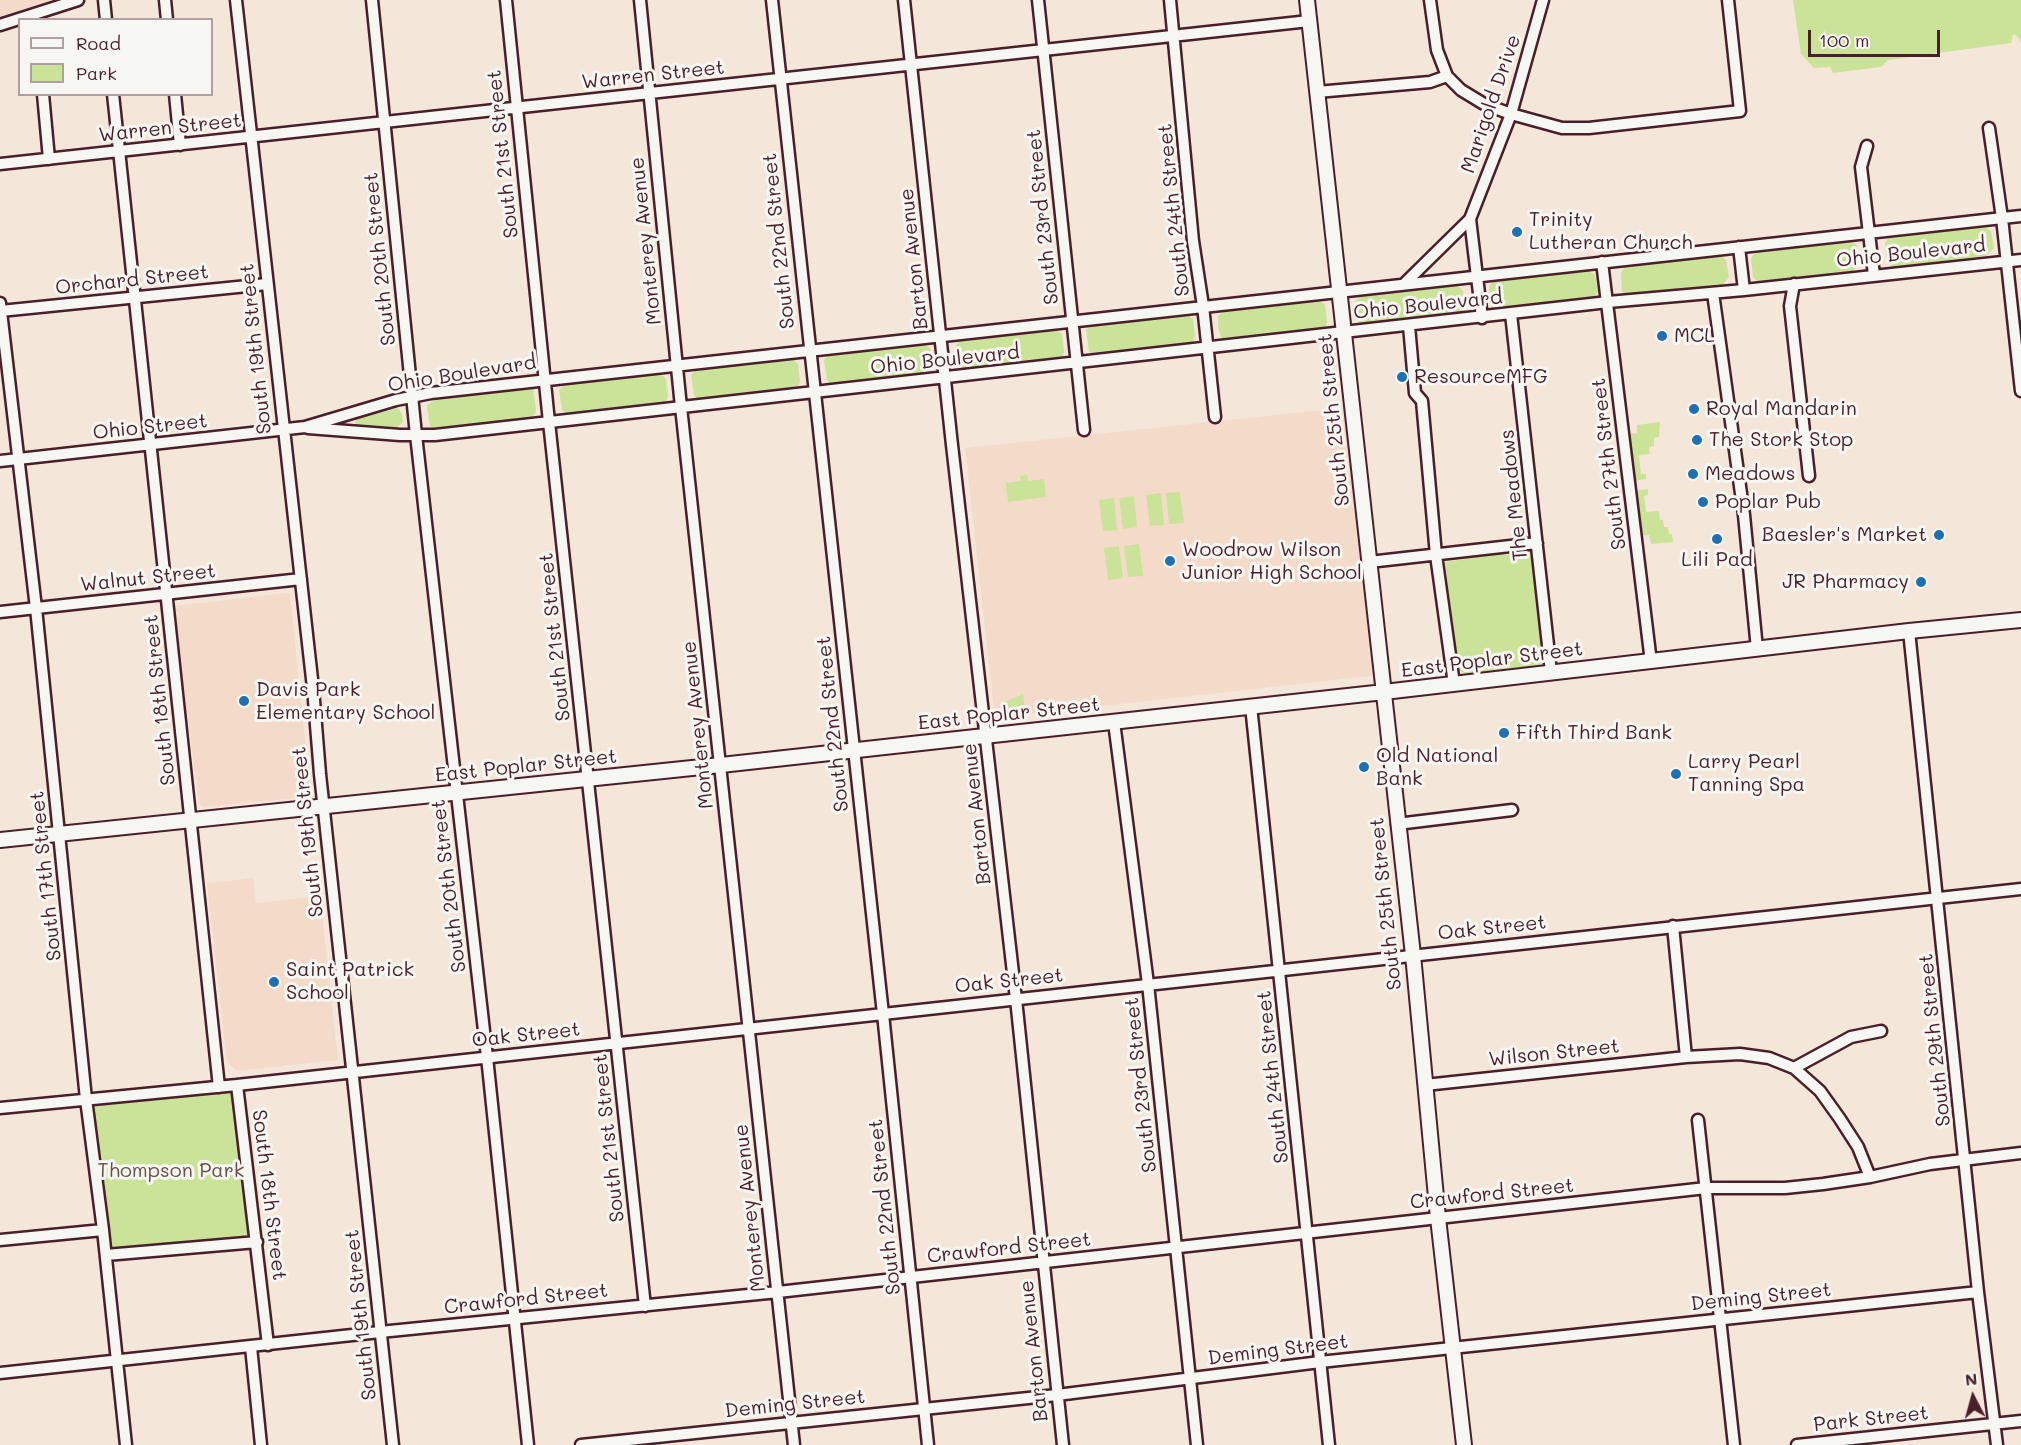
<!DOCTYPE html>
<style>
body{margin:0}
#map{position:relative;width:2021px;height:1445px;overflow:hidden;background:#f5e6da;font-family:Mali,sans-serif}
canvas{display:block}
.legend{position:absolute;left:18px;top:18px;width:195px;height:78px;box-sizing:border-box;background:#f6f6f2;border:2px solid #b1a0a2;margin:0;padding:8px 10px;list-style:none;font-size:18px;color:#4a1f2b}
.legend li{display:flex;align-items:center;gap:12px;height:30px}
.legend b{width:30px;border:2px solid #b1a0a2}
.north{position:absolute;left:1943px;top:1367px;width:60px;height:60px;-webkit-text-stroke:4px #f6f6f2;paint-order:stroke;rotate:354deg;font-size:16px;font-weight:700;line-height:24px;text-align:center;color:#4a1f2b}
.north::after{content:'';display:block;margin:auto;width:21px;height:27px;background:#4a1f2b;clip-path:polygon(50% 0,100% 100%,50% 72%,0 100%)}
.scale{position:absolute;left:1808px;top:30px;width:132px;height:27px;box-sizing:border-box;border:3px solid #4a1f2b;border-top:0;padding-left:8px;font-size:18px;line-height:21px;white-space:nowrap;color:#4a1f2b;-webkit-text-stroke:4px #f6f6f2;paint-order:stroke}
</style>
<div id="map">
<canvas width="2021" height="1445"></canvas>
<ul class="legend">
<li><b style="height:8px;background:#f6f6f2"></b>Road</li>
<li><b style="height:16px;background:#cae399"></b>Park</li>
</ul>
<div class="north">N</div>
<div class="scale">100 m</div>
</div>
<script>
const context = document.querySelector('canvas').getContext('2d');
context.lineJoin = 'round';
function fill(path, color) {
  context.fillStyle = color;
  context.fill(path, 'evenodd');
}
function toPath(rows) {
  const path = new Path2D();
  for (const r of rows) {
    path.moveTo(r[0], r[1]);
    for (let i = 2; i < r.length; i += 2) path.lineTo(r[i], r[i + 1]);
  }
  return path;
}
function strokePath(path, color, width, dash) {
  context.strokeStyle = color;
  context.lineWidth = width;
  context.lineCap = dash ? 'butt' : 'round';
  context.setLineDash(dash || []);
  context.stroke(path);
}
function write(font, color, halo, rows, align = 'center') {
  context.font = font + ' Mali,sans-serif';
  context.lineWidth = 6;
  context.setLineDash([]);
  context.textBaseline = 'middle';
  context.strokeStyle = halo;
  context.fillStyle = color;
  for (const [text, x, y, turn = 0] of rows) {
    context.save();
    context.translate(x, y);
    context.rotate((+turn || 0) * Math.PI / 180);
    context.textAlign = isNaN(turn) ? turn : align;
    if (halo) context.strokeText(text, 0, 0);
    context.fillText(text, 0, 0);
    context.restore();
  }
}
fill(toPath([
 [0,0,58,0,0,19],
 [1342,408,1347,410,1373,674,1370,676,995,718,965,448],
 [287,593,290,594,311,797,203,807,199,803,173,606],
 [253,878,256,903,320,896,338,1060,237,1071,227,1062,207,883]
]), '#f4dbc9');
fill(toPath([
 [1793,0,2021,0,2021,44,2018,37,2013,34,2011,43,1888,60,1881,67,1833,73,1830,67,1814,68,1801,54],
 [1984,226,1991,231,1994,248,1986,256,1892,267,1887,262,1885,243,1889,237],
 [1851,241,1857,245,1860,263,1853,271,1758,282,1753,277,1751,258,1756,252],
 [1720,255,1726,260,1729,277,1722,286,1627,296,1622,292,1621,273,1625,266],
 [1588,270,1595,275,1598,292,1593,298,1496,311,1491,306,1489,287,1493,281],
 [1457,285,1463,291,1466,308,1462,314,1364,327,1359,322,1355,301,1361,296],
 [1319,300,1325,305,1327,322,1326,326,1321,331,1226,341,1221,337,1218,327,1218,316,1224,311],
 [1187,314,1193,319,1195,336,1194,341,1189,345,1094,355,1089,351,1086,330,1092,325],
 [1055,329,1062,334,1064,352,1063,356,1058,360,963,371,958,366,955,346,960,340],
 [924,343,931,349,933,366,932,370,927,375,832,385,827,380,824,360,829,354],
 [792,358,798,364,800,381,799,385,794,389,699,400,694,395,691,375,697,369],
 [660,373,666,379,668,396,667,400,662,404,567,415,562,410,559,390,565,384],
 [530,386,533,387,536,410,535,414,528,420,433,429,430,426,427,407,428,404,440,398],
 [398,408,402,414,403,422,396,428,357,426,355,424,356,419],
 [1660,422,1659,437,1654,438,1654,446,1649,447,1650,454,1639,455,1641,474,1646,474,1646,479,1633,481,1628,434,1637,433,1637,425],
 [1027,475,1028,481,1044,479,1046,497,1008,502,1006,483,1021,481,1020,476],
 [1648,489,1648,495,1644,496,1646,512,1659,511,1660,520,1663,520,1664,527,1668,527,1669,534,1672,534,1673,542,1651,544,1649,535,1640,536,1635,491],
 [1180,492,1184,523,1169,524,1166,493],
 [1161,493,1164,525,1150,526,1146,495],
 [1134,496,1137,527,1123,529,1119,498],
 [1114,498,1117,530,1103,531,1099,500],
 [1139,544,1143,576,1128,577,1124,546],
 [1119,546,1123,578,1108,580,1104,548],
 [1499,551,1505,555,1531,551,1545,659,1540,665,1465,674,1458,669,1445,562,1466,559,1471,555],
 [1023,694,1025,711,1003,710,1003,703],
 [237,1085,257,1242,106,1255,86,1099]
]), '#cae399');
const minor = toPath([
 [104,0,106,20],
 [165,0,167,20],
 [236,0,313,688,320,774,393,1445],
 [372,0,416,435,487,1057,528,1445],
 [506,0,549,422,645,1306],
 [640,0,681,407,794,1445],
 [772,0,883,1014,928,1445],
 [904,0,952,445,1016,999,1063,1445],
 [1038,0,1084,430],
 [1170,0,1193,241,1203,306,1215,417],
 [1430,0,1437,50,1447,76,1461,90,1484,104,1511,114,1562,128,1589,128,1740,111,1728,0],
 [0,25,78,0],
 [1317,92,1430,82,1447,76],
 [43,94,49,159],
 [113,94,219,1087],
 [175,94,180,145],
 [1989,128,2002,218,2021,391],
 [1867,146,1861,167,1874,275],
 [0,164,1309,21],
 [1470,219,1482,318],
 [1739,247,1744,290],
 [1602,262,1651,662],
 [1405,283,1470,219,1511,114,1543,0],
 [1794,284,1790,306,1809,476],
 [1713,293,1744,515,1757,649],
 [0,303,36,608,86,1099,103,1230,126,1445],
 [0,311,267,284],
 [1511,314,1551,672],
 [1409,326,1415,393,1422,401,1436,555,1454,684],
 [308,428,400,435,435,435,1608,302,1744,290,2021,260],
 [0,461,305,427,396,400,431,393,2021,216],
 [1369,562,1537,543],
 [0,612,301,579],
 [1909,631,1978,1292,1997,1445],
 [1251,706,1329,1445],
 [1114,722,1148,984,1197,1445],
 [1397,824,1512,810],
 [1673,926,1686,1057],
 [1794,1068,1820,1091,1840,1119,1858,1147,1870,1177],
 [237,1085,268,1345],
 [1425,1085,1686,1057,1740,1054,1769,1058,1794,1068,1851,1037,1881,1031],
 [0,1108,237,1085,2021,889],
 [1698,1120,1734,1445],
 [0,1240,103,1230],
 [106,1255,257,1242],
 [251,1347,261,1445],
 [0,1373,380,1332,778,1292,1706,1188,1785,1188,1823,1184,1870,1177,1930,1164,2021,1153],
 [581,1445,1057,1395,1320,1362,1978,1292],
 [1797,1445,2021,1421]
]);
const major = toPath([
 [1307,0,1413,955,1438,1218,1464,1445],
 [0,840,721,765,1384,692,1909,631,2021,620]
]);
strokePath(minor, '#4a1f2b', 15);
strokePath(major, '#4a1f2b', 18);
strokePath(minor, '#f6f6f2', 10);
strokePath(major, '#f6f6f2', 14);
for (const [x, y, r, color] of [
 [1517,232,6,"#1f6fb2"],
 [1662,336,6,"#1f6fb2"],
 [1402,377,6,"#1f6fb2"],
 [1694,409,6,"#1f6fb2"],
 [1697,440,6,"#1f6fb2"],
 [1693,474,6,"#1f6fb2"],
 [1703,502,6,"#1f6fb2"],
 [1939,535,6,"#1f6fb2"],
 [1717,539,6,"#1f6fb2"],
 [1170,561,6,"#1f6fb2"],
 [1921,582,6,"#1f6fb2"],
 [244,701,6,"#1f6fb2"],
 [1504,733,6,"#1f6fb2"],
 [1364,767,6,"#1f6fb2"],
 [1676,774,6,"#1f6fb2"],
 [274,982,6,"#1f6fb2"]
]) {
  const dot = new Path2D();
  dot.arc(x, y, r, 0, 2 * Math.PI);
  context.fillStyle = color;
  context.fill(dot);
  strokePath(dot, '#f6f6f2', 2);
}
write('20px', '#4a1f2b', '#f6f6f2', [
 ["Warren Street",653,75,-6],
 ["Marigold Drive",1491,104,-71],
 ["Warren Street",170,128,-6],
 ["South 21st Street",503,154,-96],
 ["South 24th Street",1174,210,-96],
 ["South 23rd Street",1043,217,-96],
 ["Monterey Avenue",646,241,-96],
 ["South 22nd Street",779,241,-96],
 ["Ohio Boulevard",1911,253,-6],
 ["South 20th Street",380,259,-96],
 ["Barton Avenue",914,259,-96],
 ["Orchard Street",132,280,-6],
 ["Ohio Boulevard",1428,305,-6],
 ["South 19th Street",256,349,-96],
 ["Ohio Boulevard",945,360,-6],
 ["Ohio Boulevard",462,374,-9],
 ["South 25th Street",1334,420,-96],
 ["Ohio Street",150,427,-6],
 ["South 27th Street",1609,464,-97],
 ["The Meadows",1514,495,-96],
 ["Walnut Street",148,578,-6],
 ["South 21st Street",555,637,-96],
 ["East Poplar Street",1492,660,-7],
 ["South 18th Street",160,700,-96],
 ["East Poplar Street",1009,714,-6],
 ["South 22nd Street",833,724,-96],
 ["Monterey Avenue",698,725,-96],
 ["East Poplar Street",526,766,-6],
 ["Barton Avenue",977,814,-96],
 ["South 19th Street",308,832,-96],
 ["South 17th Street",46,876,-96],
 ["South 20th Street",449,886,-97],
 ["South 25th Street",1386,904,-96],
 ["Oak Street",1492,928,-6],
 ["Oak Street",1009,981,-6],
 ["Oak Street",526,1035,-6],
 ["South 29th Street",1935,1040,-96],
 ["Wilson Street",1554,1053,-6],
 ["South 24th Street",1273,1077,-96],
 ["South 23rd Street",1141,1085,-96],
 ["South 21st Street",609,1138,-96],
 ["Crawford Street",1492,1194,-6],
 ["South 18th Street",269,1195,83],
 ["South 22nd Street",885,1207,-96],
 ["Monterey Avenue",750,1208,-96],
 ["Crawford Street",1009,1248,-6],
 ["Deming Street",1761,1297,-6],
 ["Crawford Street",526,1299,-6],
 ["South 19th Street",361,1315,-96],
 ["Deming Street",1278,1350,-7],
 ["Barton Avenue",1034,1351,-96],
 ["Deming Street",795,1404,-6],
 ["Park Street",1871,1419,-6]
]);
write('20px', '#4a1f2b', '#f6f6f2', [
 ["Trinity",1529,220],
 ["Lutheran Church",1529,243],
 ["MCL",1674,336],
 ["ResourceMFG",1414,377],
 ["Royal Mandarin",1706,409],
 ["The Stork Stop",1709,440],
 ["Meadows",1705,474],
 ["Poplar Pub",1715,502],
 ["Baesler's Market",1927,535,"right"],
 ["Woodrow Wilson",1182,550],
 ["Junior High School",1182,573],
 ["Lili Pad",1717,560,"center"],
 ["JR Pharmacy",1909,582,"right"],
 ["Davis Park",256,690],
 ["Elementary School",256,713],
 ["Fifth Third Bank",1516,733],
 ["Old National",1376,756],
 ["Bank",1376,779],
 ["Larry Pearl",1688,762],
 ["Tanning Spa",1688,785],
 ["Saint Patrick",286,970],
 ["School",286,993]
], 'left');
write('20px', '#6a5046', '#f6f6f2', [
 ["Thompson Park",171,1171]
]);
</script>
